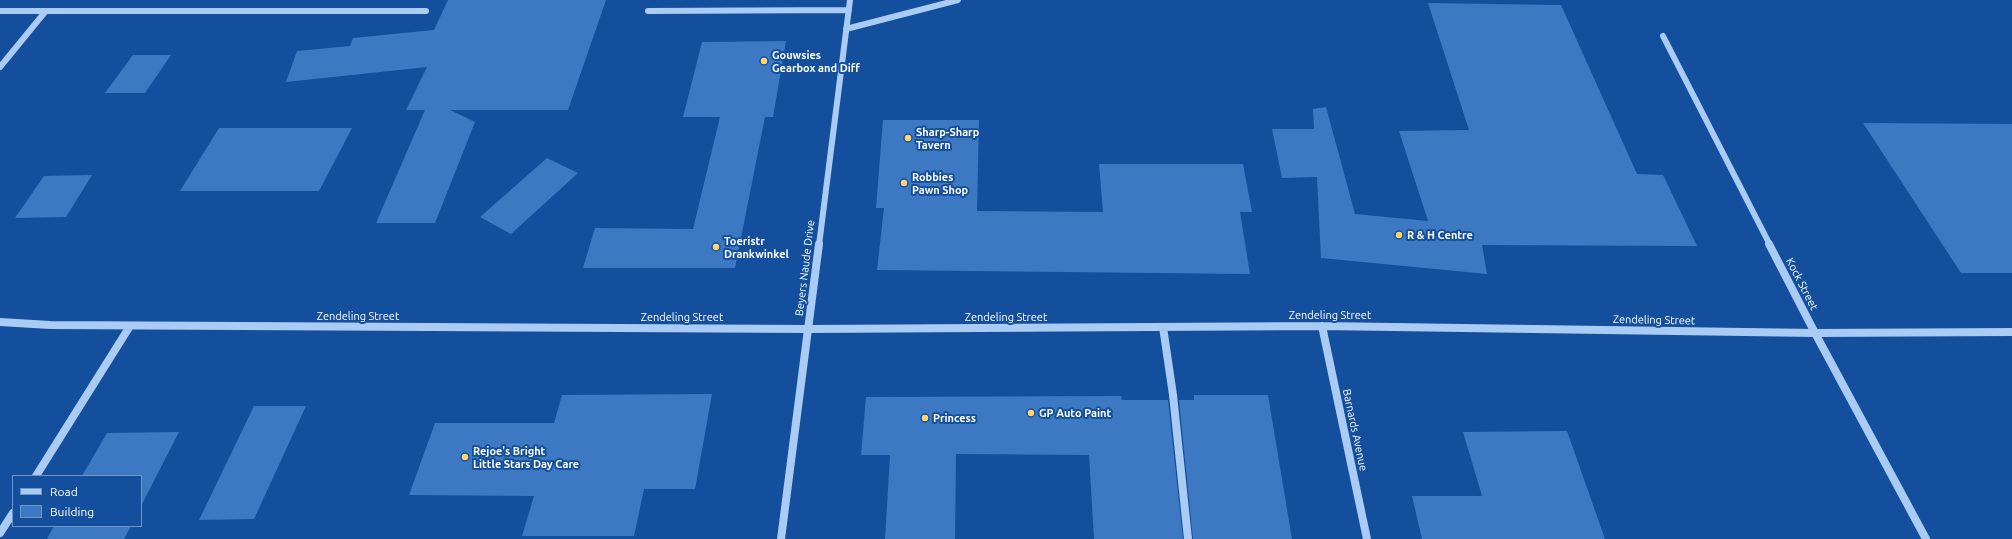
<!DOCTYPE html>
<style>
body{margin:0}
#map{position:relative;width:2012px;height:539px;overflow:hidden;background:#144f9d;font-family:Ubuntu,sans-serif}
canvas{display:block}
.legend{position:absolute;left:12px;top:475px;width:130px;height:52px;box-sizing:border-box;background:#144f9d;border:1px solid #7295c4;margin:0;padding:5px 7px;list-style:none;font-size:12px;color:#fff}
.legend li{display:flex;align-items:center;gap:8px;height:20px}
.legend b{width:20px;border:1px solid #7295c4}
</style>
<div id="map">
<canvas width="2012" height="539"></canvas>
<ul class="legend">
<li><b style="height:5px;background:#aacbf4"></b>Road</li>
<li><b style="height:11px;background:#3d78c3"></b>Building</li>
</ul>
</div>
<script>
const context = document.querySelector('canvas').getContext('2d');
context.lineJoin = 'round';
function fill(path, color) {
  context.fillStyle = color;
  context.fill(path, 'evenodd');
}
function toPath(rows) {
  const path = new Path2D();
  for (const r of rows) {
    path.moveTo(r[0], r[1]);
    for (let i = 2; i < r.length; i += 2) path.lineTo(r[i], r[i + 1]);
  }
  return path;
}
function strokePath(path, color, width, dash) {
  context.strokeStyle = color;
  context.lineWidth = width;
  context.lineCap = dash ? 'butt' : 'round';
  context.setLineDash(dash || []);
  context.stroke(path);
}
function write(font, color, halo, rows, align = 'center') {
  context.font = font + ' Ubuntu,sans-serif';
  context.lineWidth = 4;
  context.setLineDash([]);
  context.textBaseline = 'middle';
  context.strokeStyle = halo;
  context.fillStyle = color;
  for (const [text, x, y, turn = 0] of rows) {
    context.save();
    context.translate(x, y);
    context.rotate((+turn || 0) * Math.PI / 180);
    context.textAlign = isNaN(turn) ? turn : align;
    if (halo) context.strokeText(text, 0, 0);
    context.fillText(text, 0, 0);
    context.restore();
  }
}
fill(toPath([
 [448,0,606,0,568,110,450,110,475,122,435,223,376,223,425,110,406,110,427,67,286,82,297,51,350,46,353,38,434,30],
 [1428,3,1561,5,1637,174,1663,175,1697,246,1482,245,1487,274,1321,258,1317,177,1282,178,1272,129,1314,129,1313,109,1326,107,1355,214,1428,221,1399,131,1469,130],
 [786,41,773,117,765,117,735,268,583,268,595,228,693,229,720,117,683,117,702,42],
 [133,55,171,55,145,93,105,93],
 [883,120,979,120,977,211,1103,212,1099,164,1243,164,1252,212,1240,212,1250,274,877,270,884,208,876,208],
 [1863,123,2012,124,2012,273,1961,273],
 [219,128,352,128,319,191,180,191],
 [547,158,578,173,511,234,480,217],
 [92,175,66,217,15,218,44,176],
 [712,394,695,489,644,489,634,536,522,536,534,496,409,495,435,423,554,423,562,395],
 [1194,395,1268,395,1292,539,1193,539,1179,400,1194,400],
 [1121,396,1122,400,1168,400,1183,539,1094,539,1089,455,956,454,955,539,885,539,890,455,861,455,866,397],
 [254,406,306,406,254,519,199,520],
 [1567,431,1605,539,1422,539,1412,496,1482,496,1463,432],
 [179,432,141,506,141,476,82,476,107,433],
 [54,526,131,526,124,539,47,539]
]), '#3d78c3');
strokePath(toPath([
 [0,11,426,11],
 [648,11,849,10],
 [846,29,958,0],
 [1663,36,1770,245],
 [0,67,45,12],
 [819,245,850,0]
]), '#aacbf4', 6);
strokePath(toPath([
 [1769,244,1815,333,1926,539],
 [0,322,50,325,809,329,1322,326,1815,333,2012,332],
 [1322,326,1367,539],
 [1163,327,1173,395,1188,539],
 [36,476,130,326],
 [0,533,13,513],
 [781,539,819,244]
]), '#aacbf4', 8);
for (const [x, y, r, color] of [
 [764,61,4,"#ffd56c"],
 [908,138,4,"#ffd56c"],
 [904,183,4,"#ffd56c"],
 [1399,235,4,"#ffd56c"],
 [716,247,4,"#ffd56c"],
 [1031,413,4,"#ffd56c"],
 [925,418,4,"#ffd56c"],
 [465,457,4,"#ffd56c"]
]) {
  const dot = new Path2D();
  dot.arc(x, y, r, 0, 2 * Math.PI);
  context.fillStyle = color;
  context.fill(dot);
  strokePath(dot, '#144f9d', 1.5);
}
write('bold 11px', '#fff', '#144f9d', [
 ["Gouwsies",772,55],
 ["Gearbox and Diff",772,68],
 ["Sharp-Sharp",916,132],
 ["Tavern",916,145],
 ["Robbies",912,177],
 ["Pawn Shop",912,190],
 ["R & H Centre",1407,235],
 ["Toeristr",724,241],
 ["Drankwinkel",724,254],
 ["GP Auto Paint",1039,413],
 ["Princess",933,418],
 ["Rejoe's Bright",473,451],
 ["Little Stars Day Care",473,464]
], 'left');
write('11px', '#fff', '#144f9d', [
 ["Beyers Naude Drive",805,268,-83],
 ["Kock Street",1802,284,63],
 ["Zendeling Street",1330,315],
 ["Zendeling Street",358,316],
 ["Zendeling Street",682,317],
 ["Zendeling Street",1006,317],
 ["Zendeling Street",1654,320,1],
 ["Barnards Avenue",1355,430,78]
]);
</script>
